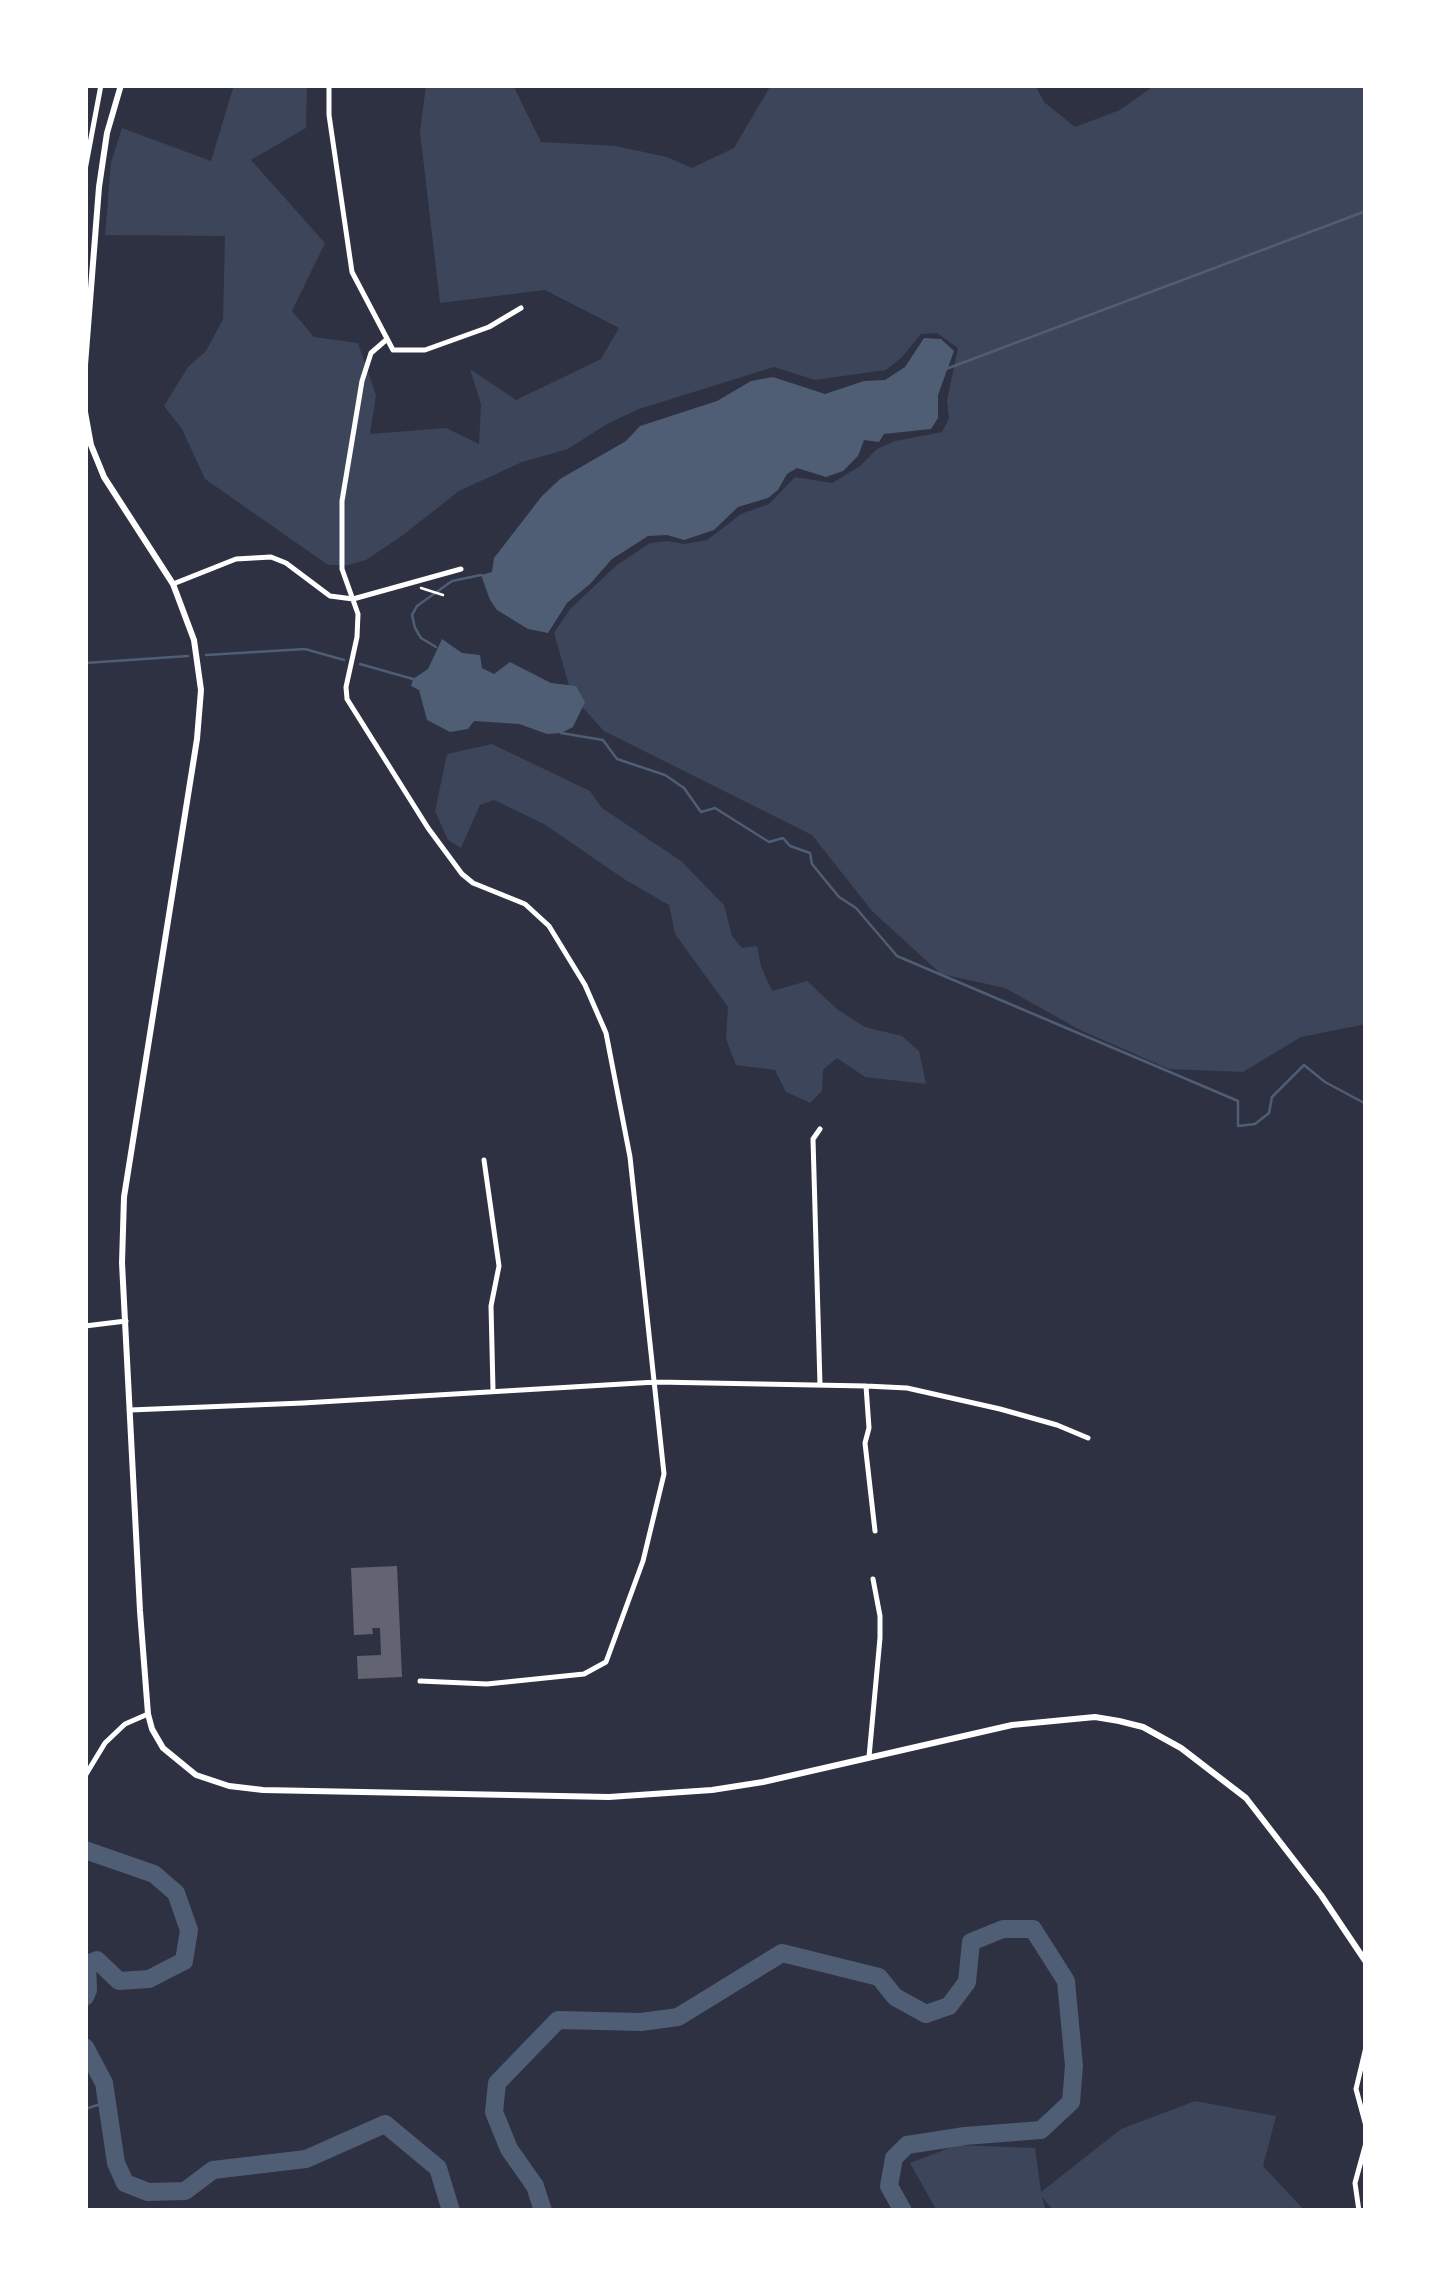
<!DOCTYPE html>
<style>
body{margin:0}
#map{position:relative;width:1451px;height:2296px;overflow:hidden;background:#2d3142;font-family:Lato,sans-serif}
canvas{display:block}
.frame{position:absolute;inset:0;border:88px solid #fff;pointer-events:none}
</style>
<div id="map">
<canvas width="1451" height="2296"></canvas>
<div class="frame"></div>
</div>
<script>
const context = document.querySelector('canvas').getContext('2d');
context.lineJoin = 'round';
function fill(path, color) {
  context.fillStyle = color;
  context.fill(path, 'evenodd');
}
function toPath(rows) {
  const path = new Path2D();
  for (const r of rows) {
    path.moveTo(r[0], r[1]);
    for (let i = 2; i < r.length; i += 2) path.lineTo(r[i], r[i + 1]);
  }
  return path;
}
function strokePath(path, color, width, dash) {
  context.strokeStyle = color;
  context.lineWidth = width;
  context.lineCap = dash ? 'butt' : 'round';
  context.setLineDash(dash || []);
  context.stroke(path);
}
fill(toPath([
 [234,85,307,85,306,128,251,160,325,243,292,311,314,337,358,343,376,395,370,434,446,428,479,444,481,404,470,369,516,400,601,359,619,328,545,290,440,303,420,132,426,85,513,85,541,142,616,146,667,157,692,168,734,148,771,85,1035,85,1044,102,1075,127,1120,110,1155,85,1366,85,1366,1024,1301,1037,1243,1072,1169,1069,1080,1030,1005,988,941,974,872,911,812,835,604,731,572,696,554,633,570,609,617,565,650,543,668,541,684,544,707,540,741,514,769,504,795,477,832,483,860,466,877,449,895,441,942,432,949,418,947,400,958,348,937,333,921,334,902,357,886,370,815,380,774,367,639,409,607,424,568,449,522,462,459,491,403,535,366,560,348,565,328,565,205,479,182,429,164,406,188,367,206,351,223,319,225,236,105,235,111,162,122,128,211,161],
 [492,744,590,791,602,808,681,861,724,905,732,936,742,948,757,946,761,966,772,991,807,981,837,1009,865,1027,902,1036,919,1051,926,1084,865,1077,837,1058,823,1070,822,1091,810,1103,786,1092,775,1070,736,1065,726,1039,728,1007,675,934,669,905,624,879,544,824,494,800,480,805,461,848,448,840,435,811,447,754],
 [1195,2101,1276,2116,1263,2166,1305,2211,1054,2211,1042,2197,1046,2211,937,2211,910,2163,957,2145,1035,2148,1041,2192,1121,2129]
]), '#3c4559');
fill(toPath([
 [924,338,941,339,954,351,938,395,938,418,931,429,884,434,879,442,864,440,858,456,843,471,826,477,797,468,787,474,778,490,768,498,738,507,714,530,684,540,667,535,648,536,612,559,590,584,567,603,548,633,528,629,497,610,490,600,481,575,492,572,494,558,542,496,560,479,626,441,640,426,717,401,751,381,773,377,825,394,864,381,885,380,905,367],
 [442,639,462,653,480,655,482,668,494,674,510,662,551,683,576,686,585,702,573,727,561,733,547,734,519,724,474,721,468,729,450,732,427,720,419,690,411,686,413,679,428,669]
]), '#4f5d75');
strokePath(toPath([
 [946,369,1366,211],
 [436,647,421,638,415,628,412,615,417,606,452,581,481,575],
 [206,655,305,649,344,660],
 [85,663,188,656],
 [360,664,413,679],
 [561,733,603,740,617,759,665,775,684,788,701,812,715,808,769,842,783,838,790,846,810,853,812,864,839,897,856,908,897,956,1238,1101,1238,1126,1255,1124,1269,1113,1272,1097,1304,1065,1325,1082,1366,1104],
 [85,2109,107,2102]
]), '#4f5d75', 2.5);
strokePath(toPath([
 [85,1850,154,1874,176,1893,189,1930,184,1961,149,1979,119,1981,97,1960,87,1964,88,1990,85,1997],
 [85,2047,104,2083,116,2163,125,2183,148,2192,185,2191,213,2170,306,2159,385,2124,438,2168,451,2211],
 [543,2211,535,2186,509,2149,494,2112,497,2083,558,2020,641,2022,678,2017,782,1953,879,1977,895,1997,926,2014,949,2006,967,1982,971,1942,1003,1929,1033,1929,1066,1981,1074,2066,1071,2102,1041,2130,965,2136,907,2145,894,2158,889,2186,903,2211]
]), '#4f5d75', 18);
fill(toPath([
 [397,1566,402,1677,358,1679,357,1656,381,1655,380,1628,372,1628,373,1634,354,1635,351,1568]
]), '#626471');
strokePath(toPath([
 [421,588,443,595]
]), '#fff', 2.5);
strokePath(toPath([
 [329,85,329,115,352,272,393,350,425,350,489,327,521,308],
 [85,170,101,85],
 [386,340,371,353,362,381,342,501,342,569,358,614,357,637,346,687,347,699,428,828,462,874,473,883,525,904,549,926,585,985,606,1033,630,1157,664,1474,643,1561,606,1662,584,1674,487,1684,420,1681],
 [173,584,236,559,271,557,286,563,330,596,353,599,461,569],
 [484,1160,499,1266,491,1306,493,1390],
 [85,1326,126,1321],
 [820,1385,813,1139,820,1129],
 [866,1386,869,1428,865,1443,875,1531],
 [130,1410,303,1403,656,1382,866,1386,907,1388,1000,1409,1057,1425,1088,1438],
 [869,1757,880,1638,880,1616,873,1579],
 [85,1776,105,1743,125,1724,148,1714],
 [1366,2047,1356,2089,1366,2126],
 [1359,2211,1355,2183,1366,2143]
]), '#fff', 5);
strokePath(toPath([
 [85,365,99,187,107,133,121,85],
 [85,412,91,445,104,477,173,584,194,640,201,690,197,739,124,1197,122,1263,140,1611,148,1714,152,1729,163,1748,196,1775,229,1786,263,1790,609,1797,712,1790,763,1782,1012,1725,1095,1717,1119,1721,1143,1727,1181,1748,1246,1798,1321,1895,1366,1962]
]), '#fff', 6);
</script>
